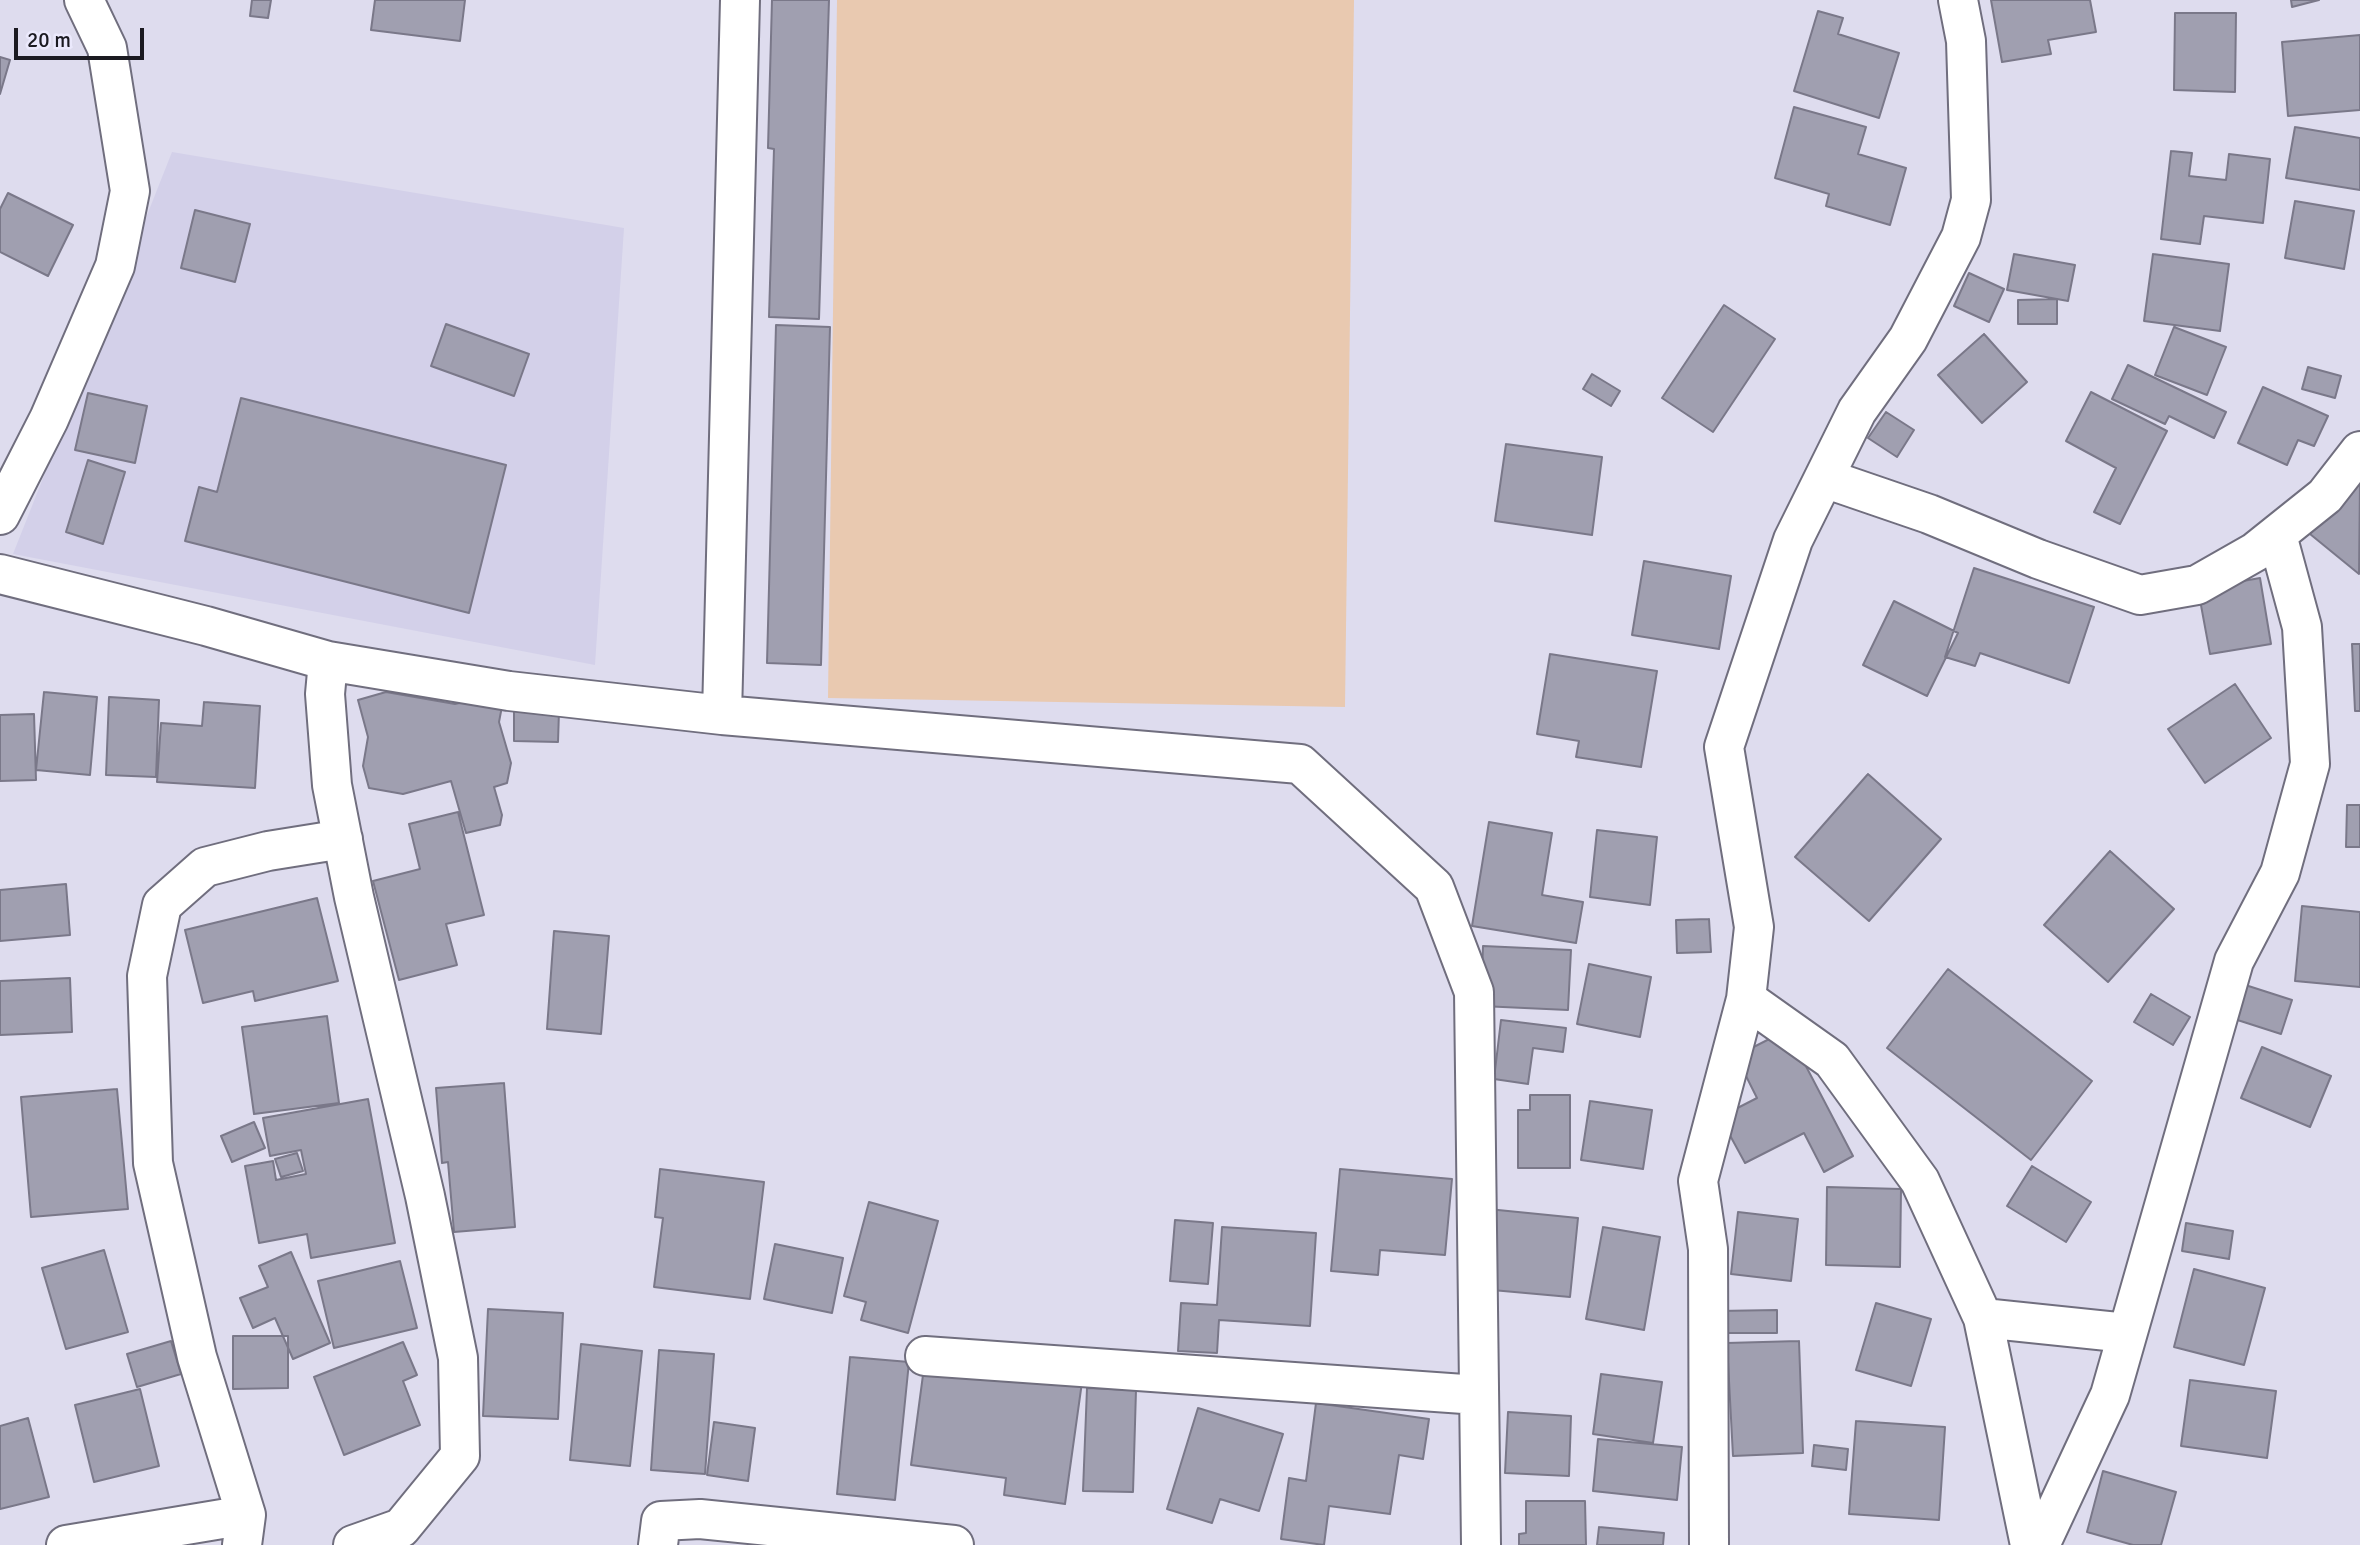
<!DOCTYPE html>
<style>
body{margin:0}
#map{position:relative;width:2360px;height:1545px;overflow:hidden;background:#dedcee;font-family:Signika,sans-serif}
canvas{display:block}
.scale{position:absolute;left:14px;top:28px;width:130px;height:32px;box-sizing:border-box;border:4px solid #1b1a21;border-top:0;padding-left:9px;font-size:21px;line-height:24px;white-space:nowrap;color:#1b1a21;-webkit-text-stroke:5px #ebe9fc;paint-order:stroke}
</style>
<div id="map">
<canvas width="2360" height="1545"></canvas>
<div class="scale">20 m</div>
</div>
<script>
const context = document.querySelector('canvas').getContext('2d');
context.lineJoin = 'round';
function fill(path, color) {
  context.fillStyle = color;
  context.fill(path, 'evenodd');
}
function toPath(rows) {
  const path = new Path2D();
  for (const r of rows) {
    path.moveTo(r[0], r[1]);
    for (let i = 2; i < r.length; i += 2) path.lineTo(r[i], r[i + 1]);
  }
  return path;
}
function strokePath(path, color, width, dash) {
  context.strokeStyle = color;
  context.lineWidth = width;
  context.lineCap = dash ? 'butt' : 'round';
  context.setLineDash(dash || []);
  context.stroke(path);
}
fill(toPath([
 [172,152,624,228,595,665,13,554]
]), '#d3d0e9');
fill(toPath([
 [837,0,1354,0,1345,707,828,698]
]), '#e9c9b0');
const building = toPath([
 [252,0,271,0,268,18,250,16,252,0],
 [375,0,465,0,460,41,371,30,375,0],
 [772,0,829,0,819,319,769,317,774,149,768,148,772,0],
 [1991,0,2090,0,2096,32,2048,40,2051,54,2002,62,1991,0],
 [2291,0,2319,0,2292,7,2291,0],
 [1818,11,1843,18,1838,34,1899,53,1879,118,1794,91,1818,11],
 [2175,13,2236,13,2235,92,2174,90,2175,13],
 [2360,35,2360,110,2288,116,2282,42,2360,35],
 [0,57,10,60,0,94,0,57],
 [1794,107,1866,127,1858,154,1906,168,1890,225,1826,206,1829,194,1775,178,1794,107],
 [2295,127,2360,138,2360,190,2286,178,2295,127],
 [2171,151,2192,153,2189,176,2226,180,2229,154,2270,159,2263,223,2204,216,2200,244,2161,239,2171,151],
 [8,193,73,225,48,276,0,252,0,209,8,193],
 [2295,201,2354,211,2344,269,2285,258,2295,201],
 [195,210,250,224,235,282,181,268,195,210],
 [2014,254,2075,265,2068,301,2007,290,2014,254],
 [2153,254,2229,264,2220,331,2144,321,2153,254],
 [1969,273,2004,289,1989,322,1954,306,1969,273],
 [2057,299,2057,324,2018,324,2018,300,2057,299],
 [1724,305,1775,339,1713,432,1662,398,1724,305],
 [446,324,529,354,514,396,431,366,446,324],
 [776,325,830,327,821,665,767,663,776,325],
 [2174,327,2226,347,2207,395,2155,375,2174,327],
 [1984,334,2027,382,1982,423,1938,375,1984,334],
 [2128,365,2226,412,2214,438,2169,416,2165,424,2112,399,2128,365],
 [2308,367,2341,376,2335,398,2302,389,2308,367],
 [1592,374,1620,391,1611,406,1583,389,1592,374],
 [2263,387,2328,416,2314,446,2298,440,2287,465,2238,443,2263,387],
 [2091,392,2167,431,2120,524,2094,512,2116,468,2066,441,2091,392],
 [88,393,147,406,135,463,75,450,88,393],
 [241,398,506,465,469,613,185,541,199,487,217,492,241,398],
 [1886,412,1914,430,1897,457,1868,438,1886,412],
 [1506,444,1602,457,1592,535,1495,521,1506,444],
 [88,460,125,472,103,544,66,532,88,460],
 [2354,479,2360,483,2359,574,2310,534,2354,479],
 [1644,561,1731,576,1719,649,1632,635,1644,561],
 [1974,568,2094,607,2069,683,1980,653,1975,666,1945,657,1974,568],
 [2260,578,2271,644,2210,654,2198,589,2260,578],
 [1894,601,1958,633,1927,696,1863,665,1894,601],
 [2352,644,2360,644,2360,711,2355,711,2352,644],
 [1550,654,1657,671,1641,767,1576,757,1579,741,1537,734,1550,654],
 [2235,684,2271,738,2205,783,2168,729,2235,684],
 [44,692,97,697,90,775,36,770,44,692],
 [386,692,455,704,481,698,503,701,499,722,511,763,507,783,494,787,502,815,500,825,466,833,451,781,403,794,369,788,363,766,368,737,358,700,386,692],
 [109,697,159,700,156,777,106,775,109,697],
 [204,702,260,706,255,788,157,782,161,723,202,726,204,702],
 [514,710,559,711,558,742,514,741,514,710],
 [34,714,36,780,0,781,0,715,34,714],
 [1868,774,1941,839,1869,921,1795,857,1868,774],
 [2347,805,2360,805,2360,847,2346,847,2347,805],
 [458,812,484,915,446,924,457,965,399,980,373,881,420,869,409,824,458,812],
 [1489,822,1552,833,1542,895,1583,902,1576,943,1472,926,1489,822],
 [1597,830,1657,837,1650,905,1590,897,1597,830],
 [2110,851,2174,909,2108,982,2044,925,2110,851],
 [66,884,70,935,0,941,0,890,66,884],
 [317,898,338,981,255,1001,253,991,203,1003,185,930,317,898],
 [2302,906,2360,912,2360,987,2295,981,2302,906],
 [1709,919,1711,952,1677,953,1676,920,1709,919],
 [554,931,609,936,601,1034,547,1029,554,931],
 [1483,946,1571,950,1568,1010,1481,1006,1483,946],
 [1589,964,1651,977,1640,1037,1577,1024,1589,964],
 [1948,969,2092,1081,2031,1160,1887,1048,1948,969],
 [70,978,72,1032,0,1035,0,981,70,978],
 [2236,982,2292,1000,2281,1034,2225,1016,2236,982],
 [2151,994,2190,1017,2173,1045,2134,1022,2151,994],
 [327,1016,339,1103,254,1114,242,1027,327,1016],
 [1501,1020,1566,1028,1563,1052,1533,1048,1528,1084,1494,1079,1501,1020],
 [1787,1030,1853,1156,1824,1172,1804,1133,1745,1163,1720,1117,1757,1098,1736,1056,1787,1030],
 [2262,1047,2331,1076,2310,1127,2241,1098,2262,1047],
 [504,1083,515,1227,454,1232,448,1162,442,1163,436,1088,504,1083],
 [117,1089,128,1209,31,1217,21,1097,117,1089],
 [1530,1095,1570,1095,1570,1168,1518,1168,1518,1110,1530,1110,1530,1095],
 [368,1099,395,1243,311,1258,307,1234,259,1243,245,1166,273,1161,276,1180,306,1174,301,1150,270,1156,263,1118,368,1099],
 [1590,1101,1652,1110,1643,1169,1581,1160,1590,1101],
 [254,1122,265,1148,232,1162,221,1136,254,1122],
 [297,1153,303,1171,281,1177,275,1159,297,1153],
 [2032,1166,2091,1202,2066,1242,2007,1206,2032,1166],
 [660,1169,764,1182,750,1299,654,1287,663,1218,655,1217,660,1169],
 [1340,1169,1452,1179,1445,1255,1380,1250,1378,1275,1331,1271,1340,1169],
 [1827,1187,1901,1189,1900,1267,1826,1265,1827,1187],
 [869,1202,938,1221,908,1333,861,1320,866,1302,844,1296,869,1202],
 [1488,1209,1578,1218,1570,1297,1481,1289,1488,1209],
 [1738,1212,1798,1219,1791,1281,1731,1274,1738,1212],
 [1175,1220,1213,1223,1208,1284,1170,1281,1175,1220],
 [2186,1223,2233,1231,2229,1259,2182,1251,2186,1223],
 [1222,1227,1316,1233,1310,1326,1219,1320,1217,1353,1178,1351,1181,1303,1217,1305,1222,1227],
 [1603,1227,1660,1237,1644,1330,1586,1319,1603,1227],
 [775,1244,843,1258,832,1313,764,1299,775,1244],
 [104,1250,128,1332,66,1349,42,1268,104,1250],
 [291,1252,330,1343,293,1359,275,1318,253,1328,240,1298,268,1287,259,1266,291,1252],
 [400,1261,417,1328,334,1348,318,1281,400,1261],
 [2194,1269,2265,1288,2244,1365,2174,1347,2194,1269],
 [1876,1303,1931,1319,1911,1386,1856,1370,1876,1303],
 [488,1309,563,1313,558,1419,483,1416,488,1309],
 [1777,1310,1777,1333,1718,1333,1718,1311,1777,1310],
 [233,1336,288,1336,288,1388,233,1389,233,1336],
 [171,1341,181,1374,137,1387,127,1354,171,1341],
 [1799,1341,1803,1453,1733,1456,1727,1343,1799,1341],
 [403,1342,417,1375,403,1381,420,1425,344,1455,314,1377,403,1342],
 [581,1344,642,1351,630,1466,570,1460,581,1344],
 [659,1350,714,1354,705,1474,651,1470,659,1350],
 [850,1357,909,1362,895,1500,837,1494,850,1357],
 [925,1360,1082,1382,1065,1504,1004,1495,1006,1478,911,1465,925,1360],
 [1601,1374,1662,1382,1653,1443,1593,1434,1601,1374],
 [2190,1380,2276,1391,2267,1458,2181,1446,2190,1380],
 [1087,1388,1136,1390,1133,1492,1083,1491,1087,1388],
 [140,1389,159,1466,94,1482,75,1405,140,1389],
 [1316,1403,1429,1419,1423,1459,1399,1455,1390,1514,1329,1506,1324,1545,1281,1539,1289,1478,1306,1481,1316,1403],
 [1198,1408,1283,1434,1259,1511,1220,1499,1212,1523,1167,1509,1198,1408],
 [1508,1412,1571,1416,1569,1476,1505,1473,1508,1412],
 [28,1418,49,1497,0,1509,0,1426,28,1418],
 [1856,1421,1945,1427,1939,1520,1849,1514,1856,1421],
 [714,1422,755,1428,748,1481,707,1475,714,1422],
 [1598,1439,1682,1447,1677,1500,1593,1491,1598,1439],
 [1814,1445,1848,1449,1846,1470,1812,1466,1814,1445],
 [2103,1471,2176,1492,2161,1545,2133,1545,2087,1532,2103,1471],
 [1526,1501,1585,1501,1586,1545,1519,1545,1519,1534,1526,1533,1526,1501],
 [1599,1527,1664,1533,1663,1545,1597,1545,1599,1527]
]);
fill(building, '#a09fb0');
strokePath(building, '#7a7889', 2);
const minor = toPath([
 [1824,478,1929,514,2038,559,2140,595,2197,585,2255,552,2325,496,2360,451],
 [0,515,49,419,115,266,130,191,107,48,84,0],
 [0,574,206,626,328,661,509,691,722,715,1300,764,1434,887,1474,992,1481,1545],
 [328,661,325,694,332,785,354,897,425,1196,458,1358,460,1456,401,1528,353,1545],
 [722,715,740,0],
 [1746,999,1754,927,1724,747,1793,540,1857,411,1908,339,1961,237,1971,200,1966,41,1958,0],
 [1983,1318,2127,1333],
 [925,1356,1478,1395],
 [66,1545,246,1515],
 [242,1545,246,1515,197,1357,153,1163,147,976,162,905,205,867,268,851,343,839],
 [658,1545,661,1521,700,1519,954,1545],
 [1709,1545,1708,1249,1698,1181,1746,999,1832,1060,1920,1181,1983,1318,2030,1545],
 [2040,1545,2110,1395,2234,961,2280,873,2310,764,2302,627,2277,535]
]);
strokePath(minor, '#706e7e', 42);
strokePath(minor, '#fff', 38);
</script>
